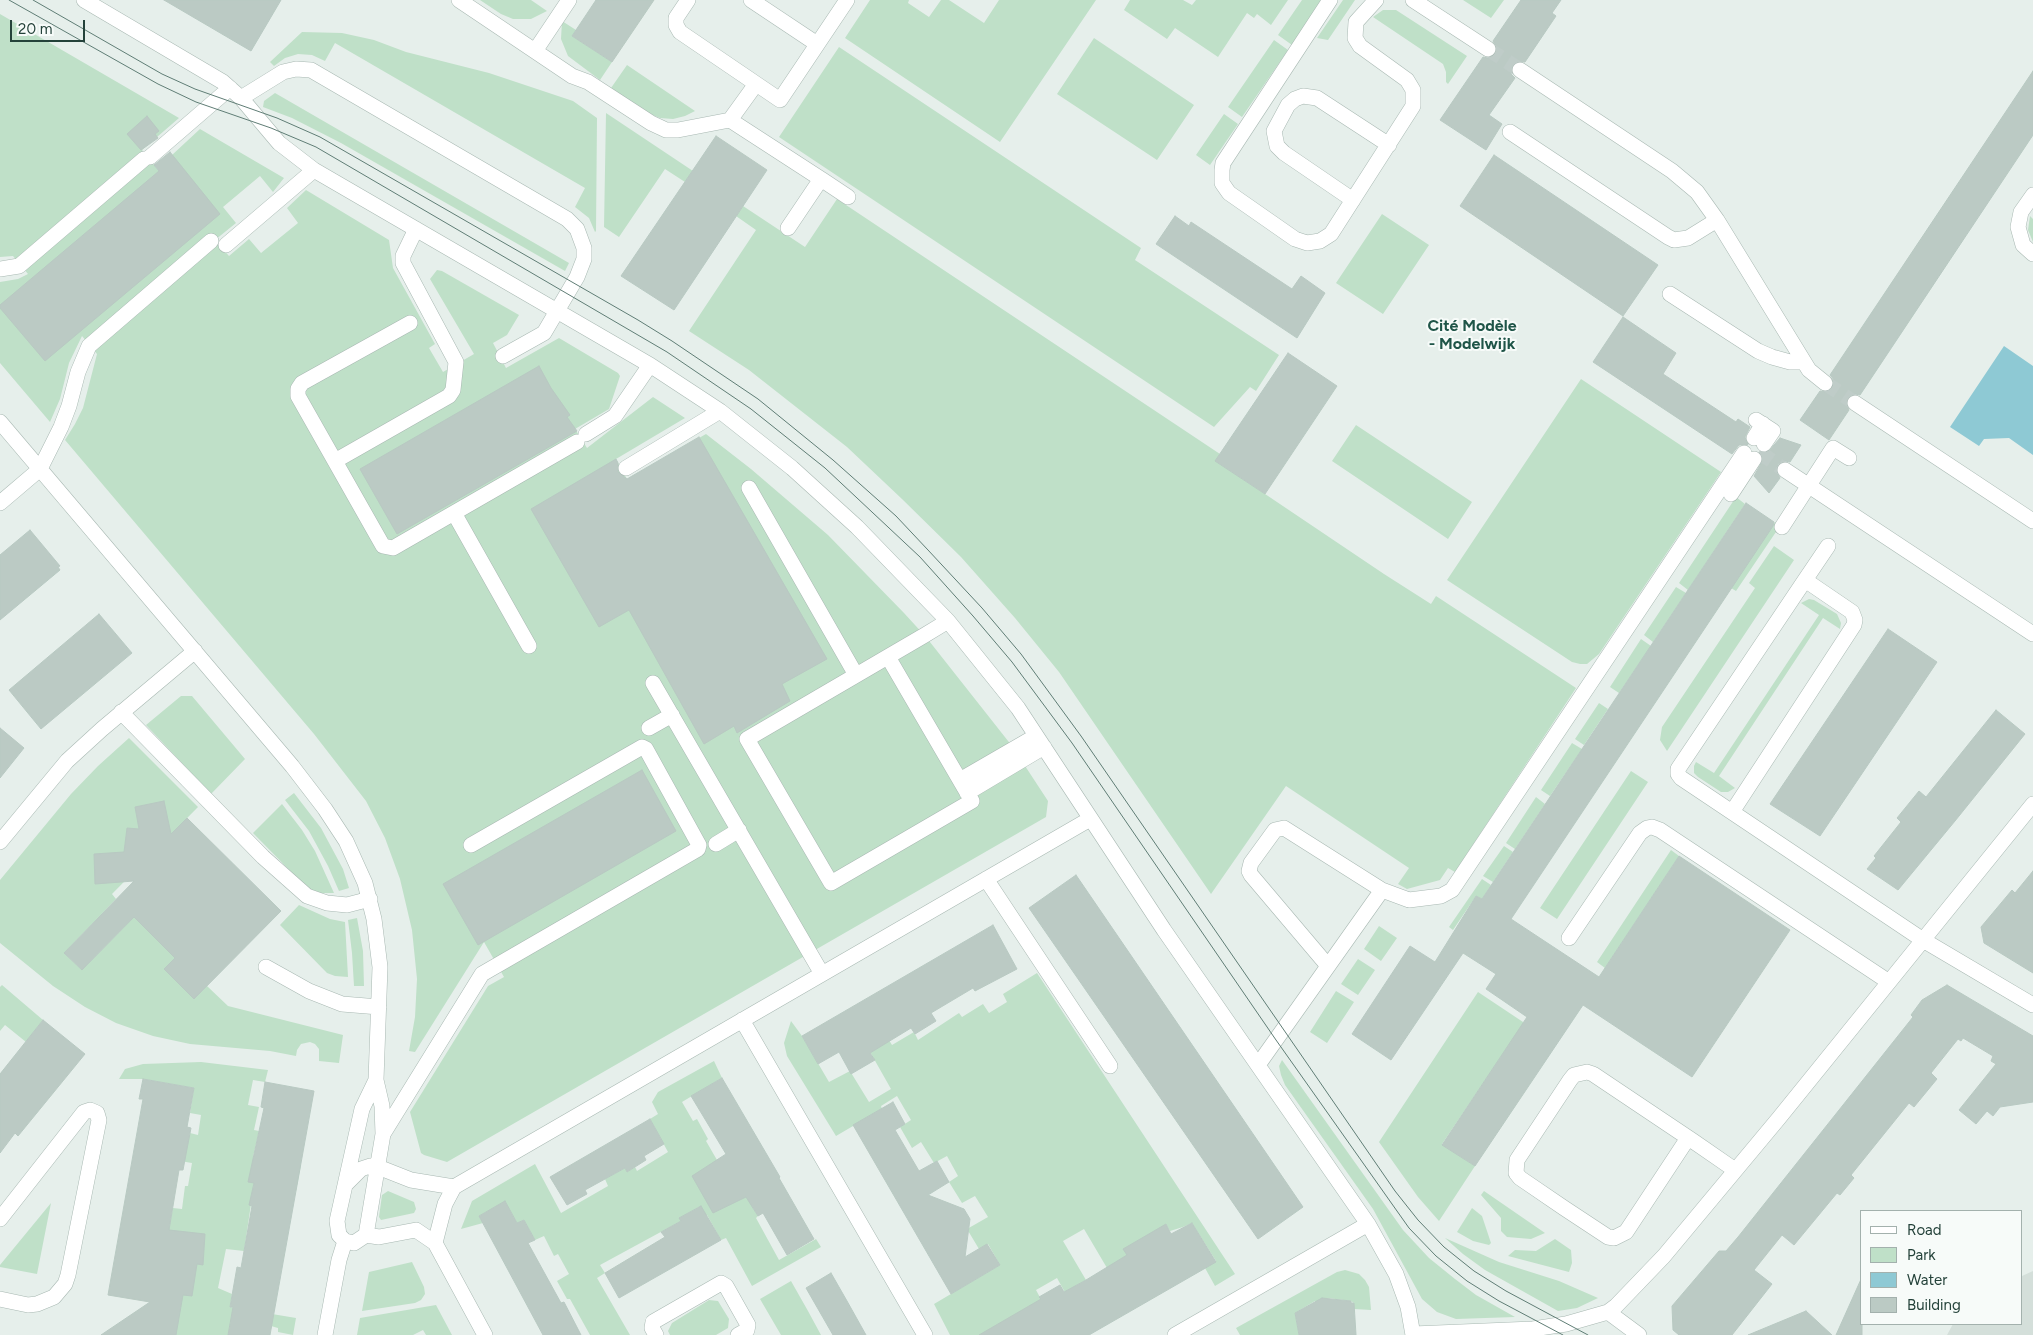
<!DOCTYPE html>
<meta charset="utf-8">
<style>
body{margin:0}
#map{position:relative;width:2033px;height:1335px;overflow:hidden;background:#e6efeb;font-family:Figtree,sans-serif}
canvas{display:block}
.legend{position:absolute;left:1860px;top:1210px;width:162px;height:115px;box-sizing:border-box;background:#f7fbf9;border:1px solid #a3b1ad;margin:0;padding:6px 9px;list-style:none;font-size:15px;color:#24423a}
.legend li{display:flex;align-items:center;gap:10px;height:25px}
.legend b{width:25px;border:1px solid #a3b1ad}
.scale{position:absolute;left:10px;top:20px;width:75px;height:22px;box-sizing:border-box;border:2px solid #24423a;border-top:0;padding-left:6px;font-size:15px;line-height:18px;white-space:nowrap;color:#24423a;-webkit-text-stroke:4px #f7fbf9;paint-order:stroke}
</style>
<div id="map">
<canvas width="2033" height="1335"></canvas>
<ul class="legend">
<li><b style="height:6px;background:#fff"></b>Road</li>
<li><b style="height:14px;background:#bfe0c8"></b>Park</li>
<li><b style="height:14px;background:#8ec9d4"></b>Water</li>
<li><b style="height:14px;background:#bbcac4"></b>Building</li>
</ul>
<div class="scale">20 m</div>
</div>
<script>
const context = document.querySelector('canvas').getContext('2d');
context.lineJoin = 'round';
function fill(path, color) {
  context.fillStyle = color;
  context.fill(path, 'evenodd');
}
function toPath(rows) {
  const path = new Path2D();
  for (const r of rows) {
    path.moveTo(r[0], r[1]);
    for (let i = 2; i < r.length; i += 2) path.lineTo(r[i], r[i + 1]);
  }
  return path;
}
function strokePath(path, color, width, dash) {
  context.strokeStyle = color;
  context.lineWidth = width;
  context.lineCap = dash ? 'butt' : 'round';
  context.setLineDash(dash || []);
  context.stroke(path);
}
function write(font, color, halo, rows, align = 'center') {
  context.font = font + ' Figtree,sans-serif';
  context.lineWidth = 4;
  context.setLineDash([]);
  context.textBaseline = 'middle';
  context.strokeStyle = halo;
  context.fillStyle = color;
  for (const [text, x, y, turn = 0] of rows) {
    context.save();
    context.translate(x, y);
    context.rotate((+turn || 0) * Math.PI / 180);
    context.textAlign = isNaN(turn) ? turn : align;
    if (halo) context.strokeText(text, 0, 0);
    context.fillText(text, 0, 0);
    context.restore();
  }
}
fill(toPath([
 [2033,1271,2033,1335,1947,1335,1953,1324,2022,1324,2022,1276]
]), '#d4dfda');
fill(toPath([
 [480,0,531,0,547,11,531,19,513,19,501,14],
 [870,0,909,0,908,3,929,17,941,0,949,0,984,23,999,0,1096,0,1000,142,845,38],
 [1130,0,1183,0,1192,5,1196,0,1288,0,1271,25,1257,14,1254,18,1247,13,1218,57,1175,28,1167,39,1124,10],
 [1302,0,1322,0,1292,45,1278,35],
 [1343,0,1355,0,1328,40,1317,38],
 [1463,0,1504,0,1491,18],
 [1383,10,1396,10,1467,56,1448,84,1446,82,1446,72,1443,64,1373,17],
 [0,14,179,118,142,150,159,171,172,155,200,129,284,178,273,192,260,176,223,207,236,223,215,240,229,256,249,239,261,253,298,223,287,208,306,190,389,240,393,268,435,344,429,348,443,372,474,354,430,279,437,270,442,271,519,315,507,335,493,343,506,368,559,338,618,373,620,376,609,409,575,429,587,448,653,397,685,418,616,459,627,479,706,434,751,469,828,535,904,613,926,637,1012,746,1048,801,1046,817,447,1162,424,1155,421,1153,410,1112,488,986,504,977,484,942,415,1052,409,1051,415,1017,417,979,412,930,400,879,385,838,366,801,314,734,65,440,75,424,83,408,97,354,82,336,69,363,60,399,50,422,0,363,0,282,18,279,28,274,13,256,0,257],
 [562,21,576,30,572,36,612,62,600,80,568,56,561,39],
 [302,32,342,33,374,40,406,52,489,73,573,101,597,118,596,231,595,232,589,218,575,207,585,188,335,43,325,61,312,55,298,54,285,58,274,66,270,62],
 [1094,38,1194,105,1157,160,1057,94],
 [1274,40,1288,50,1242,117,1228,107],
 [839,47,1141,248,1135,260,1279,355,1256,391,1250,387,1214,427,779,137],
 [627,65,695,111,685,116,673,119,660,118,648,113,611,88],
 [275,93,569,263,565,271,341,143,292,118,263,107,264,101],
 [606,113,693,171,685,182,665,169,619,237,604,227],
 [1224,114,1238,124,1210,165,1196,155],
 [837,199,1220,454,1216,461,1384,574,1431,604,1436,596,1576,688,1455,872,1448,868,1440,880,1407,889,1398,884,1409,868,1286,786,1211,894,1059,672,1015,618,961,557,902,499,847,447,749,370,689,331,756,230,736,216,743,206,805,247],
 [1382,214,1429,245,1383,314,1336,283],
 [2030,216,2033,219,2033,242,2028,230],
 [1581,379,1721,472,1599,654,1587,664,1580,664,1572,662,1447,580],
 [1356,425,1472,502,1448,539,1332,461],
 [1736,497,1745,504,1688,590,1679,583],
 [1775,522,1780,526,1736,591,1731,588],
 [1774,546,1794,560,1667,751,1660,740,1662,727,1755,588,1749,583],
 [1676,587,1686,593,1653,642,1644,635],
 [1809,599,1814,600,1837,614,1841,623,1840,629,1823,618,1719,776,1735,788,1728,792,1721,792,1698,777,1694,773,1694,766,1696,762,1714,773,1819,615,1801,603],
 [1641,639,1651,646,1619,693,1610,687],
 [181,696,192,696,245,759,211,794,146,725],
 [1599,703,1608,709,1584,745,1575,739],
 [129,738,198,807,112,894,116,899,64,953,82,970,134,917,175,958,164,969,194,999,207,986,228,1006,343,1035,339,1063,319,1061,319,1049,315,1044,310,1042,301,1044,297,1050,296,1056,270,1051,190,1044,153,1036,116,1023,85,1007,53,986,0,943,0,880,71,794,98,766],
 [1572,743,1582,749,1550,796,1541,790],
 [1631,771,1648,782,1557,919,1540,908],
 [294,793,321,828,343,869,349,888,339,891,328,866,309,831,285,800],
 [1536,797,1545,804,1515,849,1506,843],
 [282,804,302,830,315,851,334,893,318,893,306,887,253,833],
 [1504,846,1513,852,1493,882,1483,876],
 [1671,850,1679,856,1605,968,1597,962],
 [1482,879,1491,885,1482,899,1476,896,1453,930,1449,927],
 [299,905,330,919,345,922,348,977,335,976,327,973,280,925],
 [357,918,363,951,364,986,354,986,352,953,348,920],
 [1379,926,1397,938,1381,961,1364,949],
 [1358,959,1375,970,1358,995,1341,984],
 [1037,973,1235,1274,1215,1286,1205,1268,1216,1261,1192,1223,1183,1227,1170,1231,1166,1224,1132,1263,1107,1268,1084,1229,1063,1241,1086,1280,1077,1285,1067,1296,1057,1278,1036,1290,1049,1314,997,1335,950,1335,934,1304,1000,1265,988,1244,979,1249,967,1229,988,1217,975,1196,962,1203,949,1182,958,1176,947,1156,934,1163,921,1142,912,1148,900,1127,911,1120,897,1096,881,1106,882,1109,836,1136,787,1056,784,1043,791,1021,802,1036,829,1082,850,1071,869,1102,891,1089,865,1043,884,1032,892,1045,914,1032,918,1040,959,1013,962,1017,983,1004,989,1013,1007,1002,1003,994],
 [2,985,43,1020,26,1042,5,1025,0,1031,0,987],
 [1336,991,1354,1002,1327,1043,1310,1032],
 [1478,992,1556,1044,1513,1039,1442,1144,1475,1166,1439,1221,1418,1197,1379,1142],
 [1282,1060,1403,1230,1429,1258,1455,1279,1476,1295,1515,1317,1456,1319,1437,1312,1422,1299,1373,1209,1285,1085,1281,1075,1279,1066],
 [714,1061,722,1078,682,1102,693,1121,697,1119,708,1139,706,1141,717,1160,751,1193,753,1208,758,1216,756,1218,779,1260,816,1239,821,1247,752,1286,726,1238,721,1240,707,1215,705,1216,699,1207,680,1218,681,1221,600,1265,605,1273,597,1278,630,1335,590,1335,570,1299,567,1299,557,1281,569,1274,558,1254,554,1256,544,1236,535,1240,524,1220,517,1223,505,1202,479,1216,483,1223,461,1229,472,1201,535,1164,561,1213,608,1186,605,1179,625,1168,627,1172,635,1167,637,1171,668,1152,650,1119,658,1114,652,1102,658,1092],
 [201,1062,268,1070,265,1082,253,1080,248,1105,259,1107,254,1130,259,1131,253,1157,301,1165,296,1191,254,1184,244,1251,226,1249,218,1288,232,1294,230,1307,296,1318,293,1335,278,1332,278,1328,271,1326,231,1320,228,1335,176,1335,154,1303,173,1208,182,1209,185,1186,188,1186,192,1163,180,1161,190,1133,198,1135,201,1115,190,1113,194,1088,143,1079,119,1079,125,1069,143,1064],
 [388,1191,414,1202,416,1209,414,1213,381,1220,379,1217,382,1195],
 [1484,1191,1545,1233,1531,1239,1507,1237,1501,1231,1501,1218,1481,1195],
 [51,1203,37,1274,0,1267,0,1265],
 [1472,1208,1482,1216,1491,1243,1489,1245,1473,1241,1457,1232],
 [1445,1238,1499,1262,1559,1281,1598,1298,1577,1308,1558,1311,1485,1270,1463,1254],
 [1555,1239,1571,1250,1572,1263,1569,1272,1508,1256,1515,1250,1536,1251],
 [412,1262,424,1287,425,1294,421,1300,415,1303,362,1311,369,1272],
 [1345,1270,1359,1274,1365,1280,1369,1287,1371,1310,1354,1309,1354,1303,1351,1301,1328,1298,1317,1305,1315,1301,1295,1313,1299,1335,1240,1335,1236,1328,1337,1272],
 [791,1281,808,1311,821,1335,781,1335,760,1299],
 [709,1300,718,1301,729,1319,728,1328,716,1335,670,1335,668,1331,672,1323],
 [436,1305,452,1335,426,1335,423,1330,413,1335,357,1335,360,1318]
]), '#bfe0c8');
fill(toPath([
 [2004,346,2033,366,2033,455,2009,438,1984,439,1979,446,1950,427]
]), '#8ec9d4');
const building = toPath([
 [164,0,281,0,251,51,164,0],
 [596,0,654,0,612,62,572,36,596,0],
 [1521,0,1561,0,1552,13,1556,16,1525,62,1516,61,1512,65,1511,74,1515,78,1489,115,1502,124,1486,150,1440,120,1483,57,1488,58,1496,54,1497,49,1493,41,1521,0],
 [2033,71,2033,135,1860,395,1855,394,1848,397,1846,403,1849,410,1829,440,1800,420,1820,391,1828,392,1833,388,1834,380,1830,375,2033,71],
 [147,116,159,131,155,134,158,138,141,150,127,134,147,116],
 [716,136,767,170,674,310,621,276,716,136],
 [170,152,220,214,45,361,0,308,0,305,159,171,154,165,170,152],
 [1494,155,1658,265,1623,316,1460,206,1494,155],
 [1175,216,1189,226,1191,222,1292,289,1301,276,1325,293,1297,338,1156,244,1175,216],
 [1623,317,1676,353,1663,374,1736,422,1738,419,1750,427,1745,437,1748,445,1739,445,1732,454,1593,362,1623,317],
 [1288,353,1337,386,1265,494,1215,461,1288,353],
 [539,366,551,388,570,415,567,417,577,431,397,534,360,469,539,366],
 [699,437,827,659,782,684,790,701,737,733,734,726,704,744,629,610,599,627,531,509,616,459,618,463,618,472,627,479,699,437],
 [1780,438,1801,445,1790,462,1785,461,1778,464,1776,470,1780,478,1769,493,1754,476,1763,460,1760,452,1768,452,1780,438],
 [1746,503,1774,522,1773,526,1511,919,1599,977,1679,856,1790,930,1692,1077,1583,1005,1475,1166,1442,1145,1527,1017,1486,989,1496,974,1463,953,1391,1060,1352,1034,1410,946,1435,962,1476,896,1482,899,1746,503],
 [30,530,60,566,58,567,60,570,0,620,0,555,30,530],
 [99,614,132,653,41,729,9,690,99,614],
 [1888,629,1937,662,1820,836,1770,804,1888,629],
 [1996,710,2025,734,1955,821,1898,890,1867,869,1876,858,1874,856,1901,822,1897,818,1919,791,1926,797,1996,710],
 [0,728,24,748,0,778,0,728],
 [642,770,676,831,478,945,443,884,642,770],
 [164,801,171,834,187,818,281,911,194,999,164,969,175,958,134,917,82,970,64,953,134,881,95,884,94,854,124,852,127,828,139,829,135,807,164,801],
 [2033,871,2033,973,1984,943,1981,927,2012,890,2015,893,2033,871],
 [1076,875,1303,1207,1258,1239,1029,908,1076,875],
 [993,925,1017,969,975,991,973,988,931,1013,936,1021,915,1034,911,1028,870,1053,875,1060,851,1074,839,1052,818,1064,802,1036,993,925],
 [1947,985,2033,1036,2033,1102,2000,1107,1993,1116,1987,1111,1976,1124,1959,1110,1996,1064,1991,1061,1993,1056,1963,1038,1961,1041,1958,1039,1931,1073,1937,1079,1914,1107,1909,1103,1851,1175,1854,1178,1840,1195,1837,1193,1794,1245,1782,1235,1754,1270,1772,1284,1732,1335,1679,1335,1673,1330,1672,1306,1719,1251,1726,1251,1738,1237,1913,1017,1911,1015,1922,1000,1947,985],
 [43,1020,85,1054,18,1136,15,1133,0,1153,0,1074,43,1020],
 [722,1078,780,1177,779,1178,814,1239,787,1255,763,1213,758,1216,746,1197,713,1213,692,1176,726,1154,691,1096,722,1078],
 [143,1079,194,1088,187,1127,191,1128,183,1170,179,1170,169,1230,205,1234,203,1265,197,1264,192,1296,183,1295,176,1335,101,1335,150,1302,108,1295,143,1099,139,1099,143,1079],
 [265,1082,314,1091,270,1335,228,1335,233,1307,230,1307,237,1267,241,1268,252,1206,249,1205,254,1183,248,1182,264,1108,261,1107,265,1082],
 [893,1102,905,1124,895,1130,919,1171,937,1161,949,1182,928,1195,964,1209,970,1219,965,1257,987,1244,1000,1265,951,1294,853,1125,893,1102],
 [650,1119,664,1144,644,1156,646,1160,627,1172,625,1168,585,1190,587,1194,567,1205,550,1177,650,1119],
 [505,1201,517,1223,524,1220,535,1240,528,1243,561,1303,564,1302,581,1335,543,1335,479,1216,505,1201],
 [701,1206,721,1240,619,1298,605,1273,665,1237,661,1232,681,1221,679,1218,701,1206],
 [1192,1223,1216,1262,1089,1335,979,1335,1041,1299,1039,1297,1060,1285,1064,1292,1086,1280,1127,1255,1123,1249,1166,1224,1171,1234,1192,1223],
 [831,1273,847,1301,866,1335,833,1335,806,1288,831,1273],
 [1862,1277,1862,1335,1836,1335,1862,1277],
 [1322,1298,1351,1301,1351,1303,1354,1303,1356,1335,1299,1335,1295,1313,1322,1298],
 [1806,1311,1832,1335,1748,1335,1806,1311]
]);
fill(building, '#bbcac4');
strokePath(building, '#b8c9c2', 1);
strokePath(toPath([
 [1488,49,1520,70],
 [1825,383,1855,403],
 [1759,452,1785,470]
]), '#bfccc8', 15, [15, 8]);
const minor = toPath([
 [84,0,223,82,241,98,279,143,314,170,650,365,720,411,792,468,857,527,948,621,1018,708,1164,930,1368,1224,1396,1274,1408,1307,1413,1335],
 [459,0,572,76,588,82,651,123,666,130,678,130,730,120,821,179,788,228],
 [688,0,676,18,676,25,680,32,780,100,847,0],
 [751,0,817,44],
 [1330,0,1223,163,1222,170,1222,183,1229,193,1295,239,1307,243,1320,241,1331,234,1413,106,1413,90,1407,80,1360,46,1355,38,1356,22,1376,0],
 [1413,0,1488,49],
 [535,51,569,0],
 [1520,70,1672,171,1697,192,1717,220,1809,370,1825,383],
 [241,98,283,72,296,69,311,70,567,219,577,229,584,248,584,259,577,277,544,333,503,356],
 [730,120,756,84],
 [1510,132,1668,237,1674,240,1688,238,1717,220],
 [150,157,230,88],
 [821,179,848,197],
 [2033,195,2021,212,2018,227,2023,245,2033,254],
 [1353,200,1284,153,1277,146,1274,131,1288,105,1295,99,1303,96,1317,98,1389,145],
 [226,245,314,170],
 [0,269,19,266,144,159],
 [1670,294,1758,351,1772,357,1790,362,1804,362],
 [410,323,302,383,298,389,298,396,383,546,393,548,577,442],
 [1855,403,2033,521],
 [1756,420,1773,431,1764,444],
 [0,422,292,766,325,809,346,841,365,883,374,919,380,967,376,1080,382,1106,383,1134,366,1235,354,1243,345,1241,339,1235,337,1221,362,1109,376,1080],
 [586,434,615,416,650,365],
 [1754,438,1763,424],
 [335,461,449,396,453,390,456,362,403,263,403,256,416,229],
 [626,468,720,411],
 [1785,470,2033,634],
 [749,488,856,675],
 [1731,494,1754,459],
 [0,503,40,469,61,427,69,406,78,372,89,346,211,241],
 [454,513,529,646],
 [1782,527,1833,448,1849,458],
 [1805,580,1828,546],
 [888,657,972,801,831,883,747,739,925,635,948,621],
 [653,683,822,974],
 [121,712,263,857,307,896,327,903,347,905,370,899],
 [649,728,672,715],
 [960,780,1036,736],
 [967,793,1044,747],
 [1732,812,1854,625,1855,620,1852,612,1805,580,1678,769,1678,774,1681,778,1923,940,2033,1005],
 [0,842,67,761,102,729,195,651],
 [716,844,739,830],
 [986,879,1110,1066],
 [1569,938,1640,833,1647,828,1652,827,1660,830,1889,982],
 [1328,966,1251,875,1249,871,1251,863,1275,830,1284,828,1382,890],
 [266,967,309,991,342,1004,379,1007],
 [742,1020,925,1335],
 [1258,1065,1382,890,1409,900,1441,896,1452,890,1744,453],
 [383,1134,482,974,698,849,699,845,646,749,642,747,471,845],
 [1688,1138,1626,1232,1614,1238,1608,1237,1564,1208,1520,1178,1516,1173,1517,1160,1570,1080,1574,1075,1587,1072,1593,1074,1693,1141,1735,1170],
 [345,1185,361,1169,370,1166,378,1167,411,1180,454,1187],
 [0,1219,84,1112,90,1110,97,1113,99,1120,68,1275,65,1284,54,1297,37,1304,28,1305,0,1299],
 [366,1235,379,1237,416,1230,435,1243,485,1335],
 [435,1243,445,1204,454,1187,1090,819],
 [1608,1312,1639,1335],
 [1413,1334,1533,1329,1566,1324,1608,1312,1616,1306,1664,1256,1779,1118,2033,804],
 [325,1335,339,1260,345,1241],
 [656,1335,652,1328,653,1322,721,1283,726,1286,748,1325,747,1330,738,1335],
 [1175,1335,1368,1224]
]);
strokePath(minor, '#a8b8b2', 16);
strokePath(minor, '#fff', 15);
strokePath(toPath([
 [9,0,158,84,196,102,271,128,316,147,667,352,751,409,825,468,920,557,973,616,1012,662,1072,743,1276,1040,1409,1228,1436,1256,1467,1281,1499,1301,1563,1335],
 [33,0,162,74,195,89,277,118,320,137,638,320,672,341,758,399,833,460,896,516,928,550,982,608,1021,654,1081,736,1395,1191,1418,1220,1444,1247,1474,1271,1506,1291,1588,1335]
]), '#5f7d75', 1);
write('bold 16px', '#1f5548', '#f7fbf9', [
 ["Cité Modèle",1472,326],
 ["- Modelwijk",1472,344]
]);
</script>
